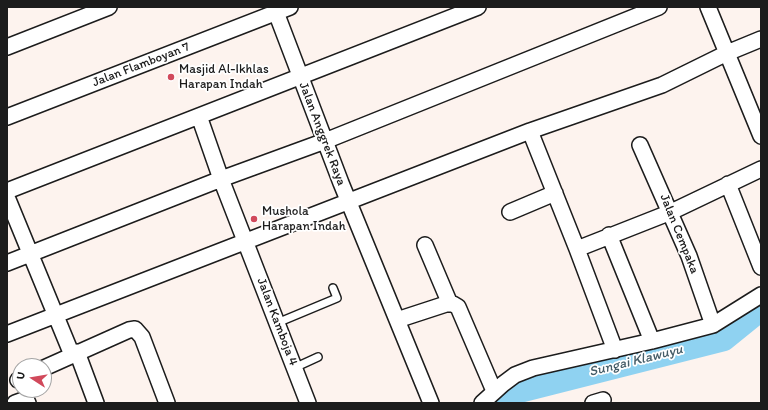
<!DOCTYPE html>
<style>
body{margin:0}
#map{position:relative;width:768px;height:410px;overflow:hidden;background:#fdf3ee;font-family:Itim,sans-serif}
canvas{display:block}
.frame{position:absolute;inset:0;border:8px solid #1c1c1c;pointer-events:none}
.north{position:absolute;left:12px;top:358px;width:40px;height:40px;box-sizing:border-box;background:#fff;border:1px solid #a4a4a4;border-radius:50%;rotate:282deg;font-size:11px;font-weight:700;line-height:16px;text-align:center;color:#1c1c1c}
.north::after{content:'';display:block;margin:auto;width:14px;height:18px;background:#d1495b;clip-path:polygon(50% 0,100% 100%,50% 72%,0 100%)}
</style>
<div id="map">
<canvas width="768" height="410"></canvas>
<div class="frame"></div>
<div class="north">U</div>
</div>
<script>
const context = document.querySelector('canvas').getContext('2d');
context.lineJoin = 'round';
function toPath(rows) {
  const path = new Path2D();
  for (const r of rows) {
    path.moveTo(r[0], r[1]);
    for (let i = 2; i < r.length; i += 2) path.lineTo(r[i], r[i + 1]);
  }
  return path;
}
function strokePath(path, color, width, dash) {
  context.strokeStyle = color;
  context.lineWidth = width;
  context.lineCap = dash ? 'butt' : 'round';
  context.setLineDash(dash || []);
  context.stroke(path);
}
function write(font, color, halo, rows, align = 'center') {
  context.font = font + ' Itim,sans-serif';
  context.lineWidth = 3.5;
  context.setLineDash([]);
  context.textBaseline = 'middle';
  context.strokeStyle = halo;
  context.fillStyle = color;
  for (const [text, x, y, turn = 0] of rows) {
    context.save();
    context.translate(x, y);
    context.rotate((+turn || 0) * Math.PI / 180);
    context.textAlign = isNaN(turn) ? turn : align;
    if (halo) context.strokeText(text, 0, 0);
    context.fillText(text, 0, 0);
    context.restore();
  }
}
strokePath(toPath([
 [506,403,519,391,724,339,761,309]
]), '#8fd2f1', 24);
const service = toPath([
 [277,323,337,298,333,288],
 [294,368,318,357]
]);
const minor = toPath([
 [274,7,341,183,431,403],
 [708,7,761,136],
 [7,47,109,7],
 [199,116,221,179,308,403],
 [7,117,290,7],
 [530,131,577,249,615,350],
 [640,145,689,256,713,325],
 [728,184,761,267],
 [7,191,478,7],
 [7,197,72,355],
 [510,212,555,193],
 [609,235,652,341],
 [425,245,450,304],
 [577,249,671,212,761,169],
 [7,263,221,179,325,141,659,7],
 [397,320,446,304,453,304,458,307,494,391],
 [7,334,530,131,662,85,727,53,761,39],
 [77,352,96,403],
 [44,368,129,330,135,329,142,337,167,403],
 [18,380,20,379],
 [15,403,26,399,28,403],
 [482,403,503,384,515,375,533,368,652,341,713,325,761,295],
 [593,403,603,400]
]);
strokePath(service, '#1c1c1c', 10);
strokePath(minor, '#1c1c1c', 18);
strokePath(service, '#fff', 7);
strokePath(minor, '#fff', 15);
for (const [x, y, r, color] of [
 [171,77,4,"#d1495b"],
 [254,219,4,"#d1495b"]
]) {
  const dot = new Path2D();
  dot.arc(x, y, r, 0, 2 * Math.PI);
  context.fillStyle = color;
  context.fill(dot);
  strokePath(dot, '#fff', 1.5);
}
write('13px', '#1c1c1c', '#fff', [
 ["Jalan Flamboyan 7",141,65,-21],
 ["Jalan Anggrek Raya",322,134,69],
 ["Jalan Cempaka",679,234,68],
 ["Jalan Kamboja 4",277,322,69]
]);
write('13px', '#1c1c1c', '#fff', [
 ["Masjid Al-Ikhlas",179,70],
 ["Harapan Indah",179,85],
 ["Mushola",262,212],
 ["Harapan Indah",262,227]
], 'left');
write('italic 14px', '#445c67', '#fff', [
 ["Sungai Klawuyu",636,361,-14]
]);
</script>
